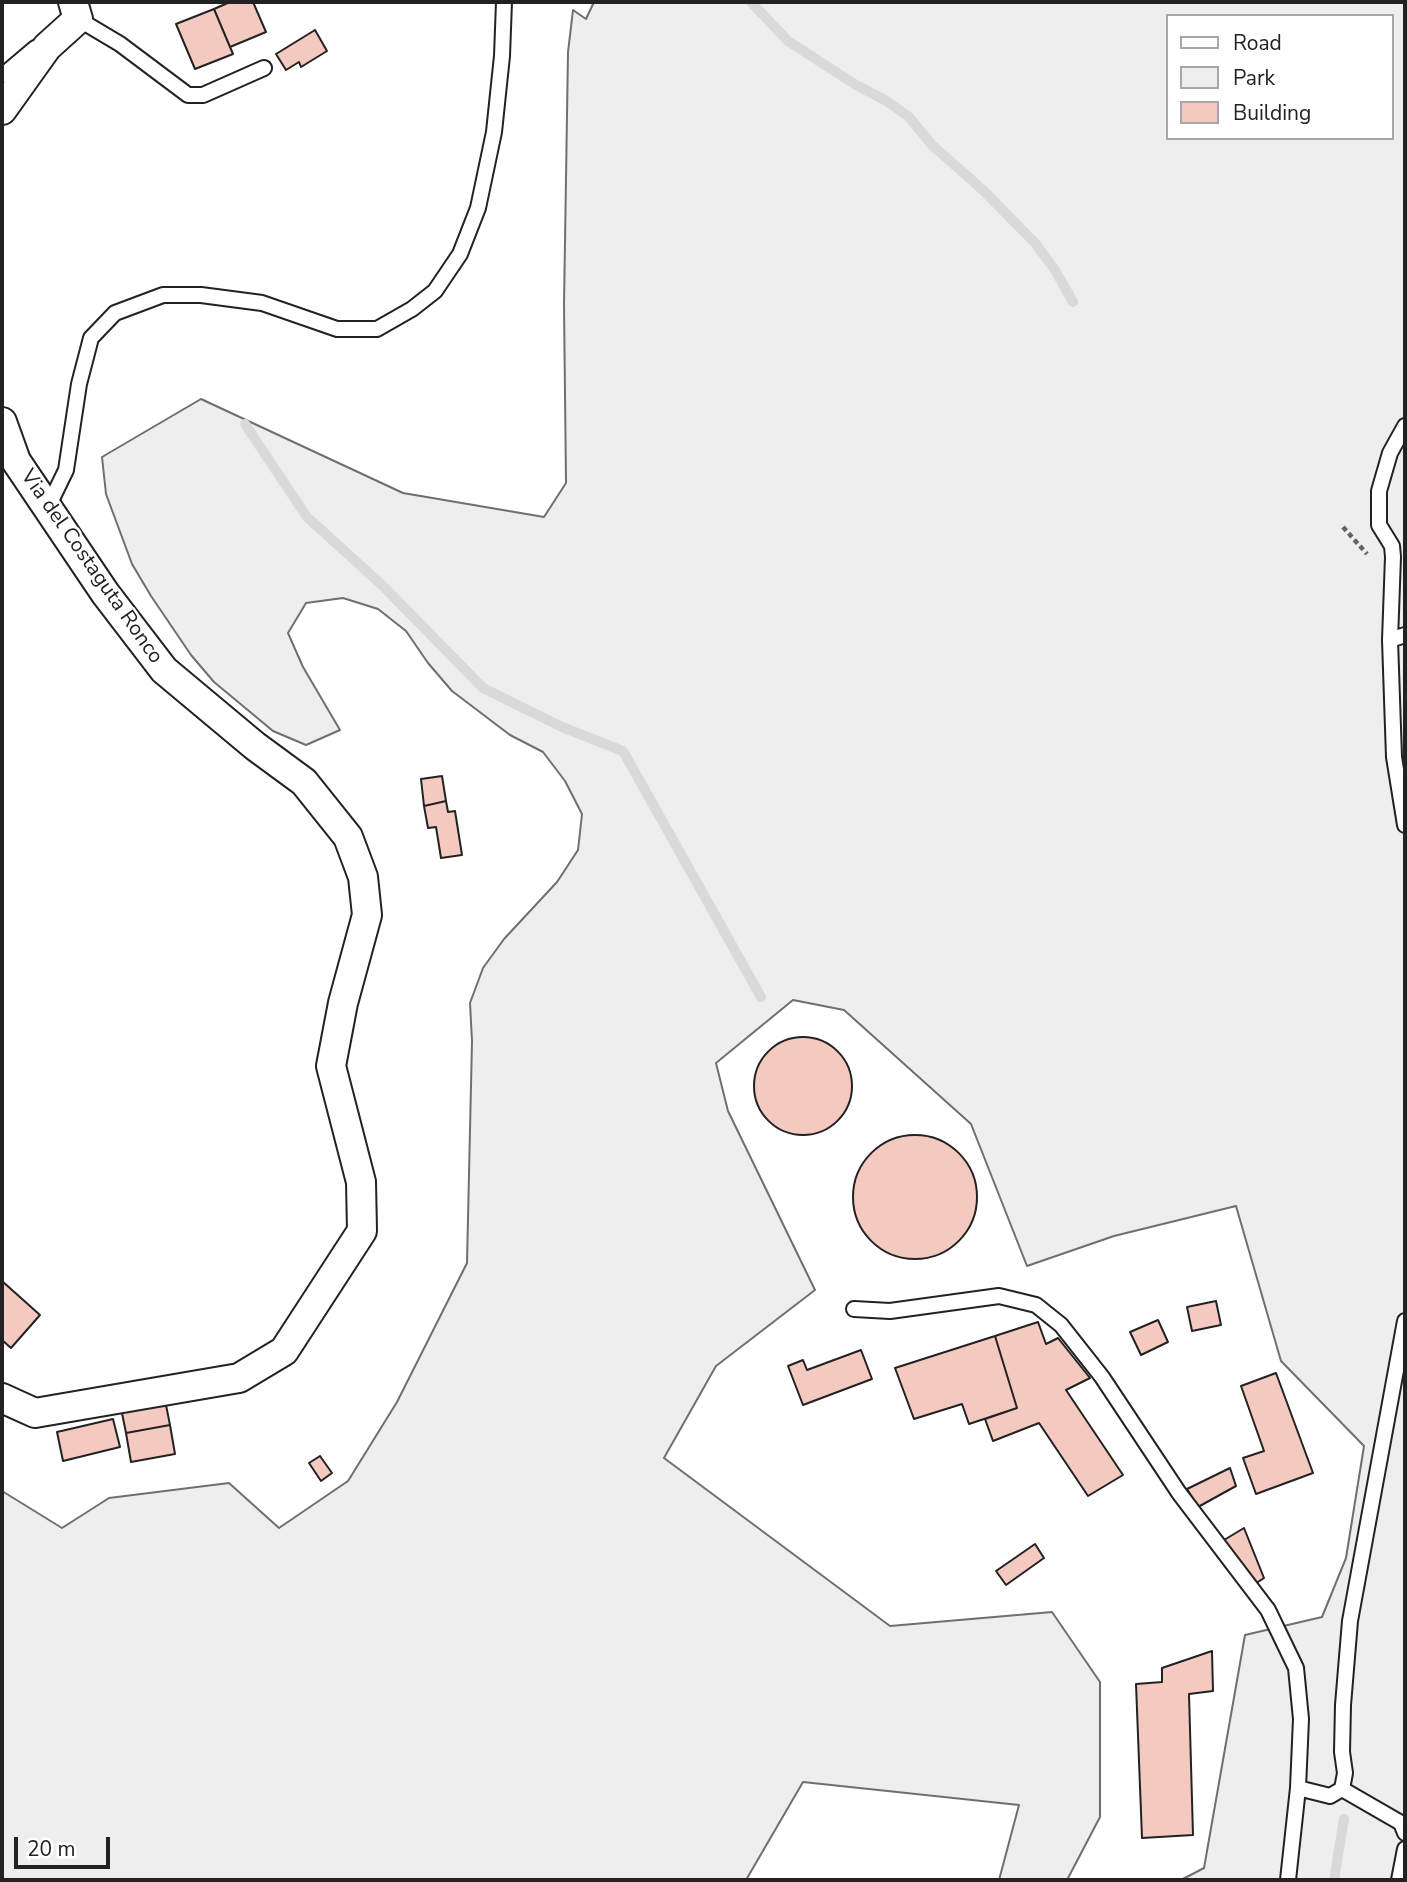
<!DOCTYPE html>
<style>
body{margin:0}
#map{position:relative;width:1407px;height:1882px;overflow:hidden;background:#fff;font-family:"Nunito Sans",sans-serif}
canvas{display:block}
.frame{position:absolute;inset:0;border:4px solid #222;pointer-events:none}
.legend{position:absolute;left:1166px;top:14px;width:228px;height:126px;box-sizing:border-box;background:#fff;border:2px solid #a7a7a7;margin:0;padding:9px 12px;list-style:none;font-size:21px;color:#222}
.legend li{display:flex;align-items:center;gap:14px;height:35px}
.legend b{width:35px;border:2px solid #a7a7a7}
.scale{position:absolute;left:14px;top:1837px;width:96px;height:32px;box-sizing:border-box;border:4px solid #222;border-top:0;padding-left:9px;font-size:21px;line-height:24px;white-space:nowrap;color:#222;-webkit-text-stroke:5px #fff;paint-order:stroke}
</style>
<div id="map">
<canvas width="1407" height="1882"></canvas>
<div class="frame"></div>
<ul class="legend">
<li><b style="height:9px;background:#fff"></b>Road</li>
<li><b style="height:19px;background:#eee"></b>Park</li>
<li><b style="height:19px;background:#f3c9c0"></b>Building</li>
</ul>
<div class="scale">20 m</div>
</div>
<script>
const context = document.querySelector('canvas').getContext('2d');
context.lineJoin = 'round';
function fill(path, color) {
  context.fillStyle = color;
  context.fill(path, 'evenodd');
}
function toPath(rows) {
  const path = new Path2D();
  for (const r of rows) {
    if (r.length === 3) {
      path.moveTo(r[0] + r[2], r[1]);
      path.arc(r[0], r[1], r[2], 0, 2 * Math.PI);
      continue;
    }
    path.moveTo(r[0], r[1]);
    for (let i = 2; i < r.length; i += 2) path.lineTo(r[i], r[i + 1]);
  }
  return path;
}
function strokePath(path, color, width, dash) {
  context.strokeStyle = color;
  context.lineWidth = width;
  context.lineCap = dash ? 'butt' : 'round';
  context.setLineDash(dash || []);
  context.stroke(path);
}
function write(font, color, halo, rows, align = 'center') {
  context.font = font + ' "Nunito Sans",sans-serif';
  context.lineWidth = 5;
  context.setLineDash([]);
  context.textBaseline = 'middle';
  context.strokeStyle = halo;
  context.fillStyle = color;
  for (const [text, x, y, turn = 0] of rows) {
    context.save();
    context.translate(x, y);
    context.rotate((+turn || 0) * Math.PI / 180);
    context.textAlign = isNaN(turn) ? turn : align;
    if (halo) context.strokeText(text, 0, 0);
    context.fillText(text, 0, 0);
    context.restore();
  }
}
const green = toPath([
 [594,2,1405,2,1405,1880,1181,1880,1204,1868,1245,1635,1322,1617,1346,1558,1364,1446,1281,1361,1236,1206,1114,1236,1027,1266,971,1124,844,1010,793,1000,716,1063,728,1111,815,1290,716,1366,664,1458,890,1626,1052,1612,1100,1682,1100,1817,1067,1880,999,1880,1019,1805,803,1782,746,1880,2,1880,2,1491,62,1528,109,1498,229,1483,279,1528,348,1481,397,1402,467,1263,472,1041,470,1003,483,968,504,939,557,882,578,850,582,814,565,781,543,752,510,735,452,691,428,663,406,631,378,609,343,598,306,603,288,633,303,667,340,730,306,745,273,731,214,682,191,655,151,596,132,564,106,494,102,457,201,399,403,493,544,517,566,483,564,305,568,52,573,10,586,19,594,2],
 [1167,16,1391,16,1391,138,1167,138,1167,16]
]);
fill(green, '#eee');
strokePath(green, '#6f6f6f', 2);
strokePath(toPath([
 [751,2,788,41,856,85,885,100,909,117,932,145,984,191,1035,243,1055,270,1073,302],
 [245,424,307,517,383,586,483,688,562,727,623,751,761,997],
 [1334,1880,1344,1819]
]), '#d9d9d9', 10);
const building = toPath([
 [230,2,253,2,266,32,230,47,214,9,230,2],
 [214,9,233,54,195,69,176,24,214,9],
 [315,30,327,51,301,67,299,62,286,70,276,54,315,30],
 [442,776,446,801,424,806,421,779,442,776],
 [446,801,448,812,455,811,462,855,441,858,436,827,428,828,424,806,446,801],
 [803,1086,49],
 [915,1197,62],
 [2,1281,40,1315,11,1348,2,1340,2,1281],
 [1216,1301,1221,1325,1192,1331,1187,1307,1216,1301],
 [1158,1320,1168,1342,1141,1355,1130,1332,1158,1320],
 [1038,1322,1046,1344,1058,1338,1090,1378,1066,1390,1123,1475,1088,1496,1039,1423,993,1441,985,1419,1017,1408,995,1336,1038,1322],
 [995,1336,1017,1408,969,1424,962,1404,914,1419,895,1368,995,1336],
 [861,1350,872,1379,803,1405,788,1366,803,1360,807,1370,861,1350],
 [1276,1373,1313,1473,1256,1494,1243,1458,1264,1451,1241,1386,1276,1373],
 [165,1400,170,1425,126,1433,121,1408,165,1400],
 [113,1419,120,1447,63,1461,57,1432,113,1419],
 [170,1425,175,1454,131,1462,126,1433,170,1425],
 [320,1456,332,1473,321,1481,309,1463,320,1456],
 [1230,1468,1236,1486,1198,1507,1187,1489,1230,1468],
 [1244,1528,1264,1578,1255,1584,1224,1540,1244,1528],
 [1035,1544,1044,1558,1006,1585,996,1571,1035,1544],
 [1212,1651,1213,1691,1189,1694,1193,1835,1142,1838,1136,1684,1162,1682,1162,1668,1212,1651]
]);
fill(building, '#f3c9c0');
strokePath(building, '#222', 2);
const lane = toPath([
 [78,19,120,44,188,95,203,95,264,68],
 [2,76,35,48],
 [1405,426,1390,453,1379,491,1379,525,1392,546,1393,557,1390,640,1394,757,1405,825],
 [48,507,66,470,79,384,91,338,115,313,163,295,201,295,262,303,337,329,377,329,412,309,435,291,460,254,478,208,494,132,502,56,504,2],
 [1390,640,1405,635],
 [854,1309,890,1311,999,1296,1036,1305,1061,1325,1102,1377,1179,1493,1268,1610,1296,1668,1301,1719,1298,1788,1288,1880],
 [1298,1788,1330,1796,1342,1789,1345,1773,1342,1752,1343,1705,1350,1621,1405,1321],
 [1342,1789,1401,1823,1405,1833],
 [1399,1880,1405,1849]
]);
const street = toPath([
 [2,110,47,47,78,19,73,2],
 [2,422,16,461,105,593,164,670,255,746,304,782,348,837,363,877,367,915,343,1003,331,1066,361,1182,362,1231,284,1351,239,1378,35,1413,2,1398]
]);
strokePath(lane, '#222', 18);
strokePath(street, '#222', 32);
strokePath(toPath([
 [1343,527,1367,554]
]), '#646464', 4.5, [5, 3.5]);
strokePath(lane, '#fff', 14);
strokePath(street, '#fff', 28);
write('21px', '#222', '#fff', [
 ["Via del Costaguta Ronco",91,567,55]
]);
</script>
